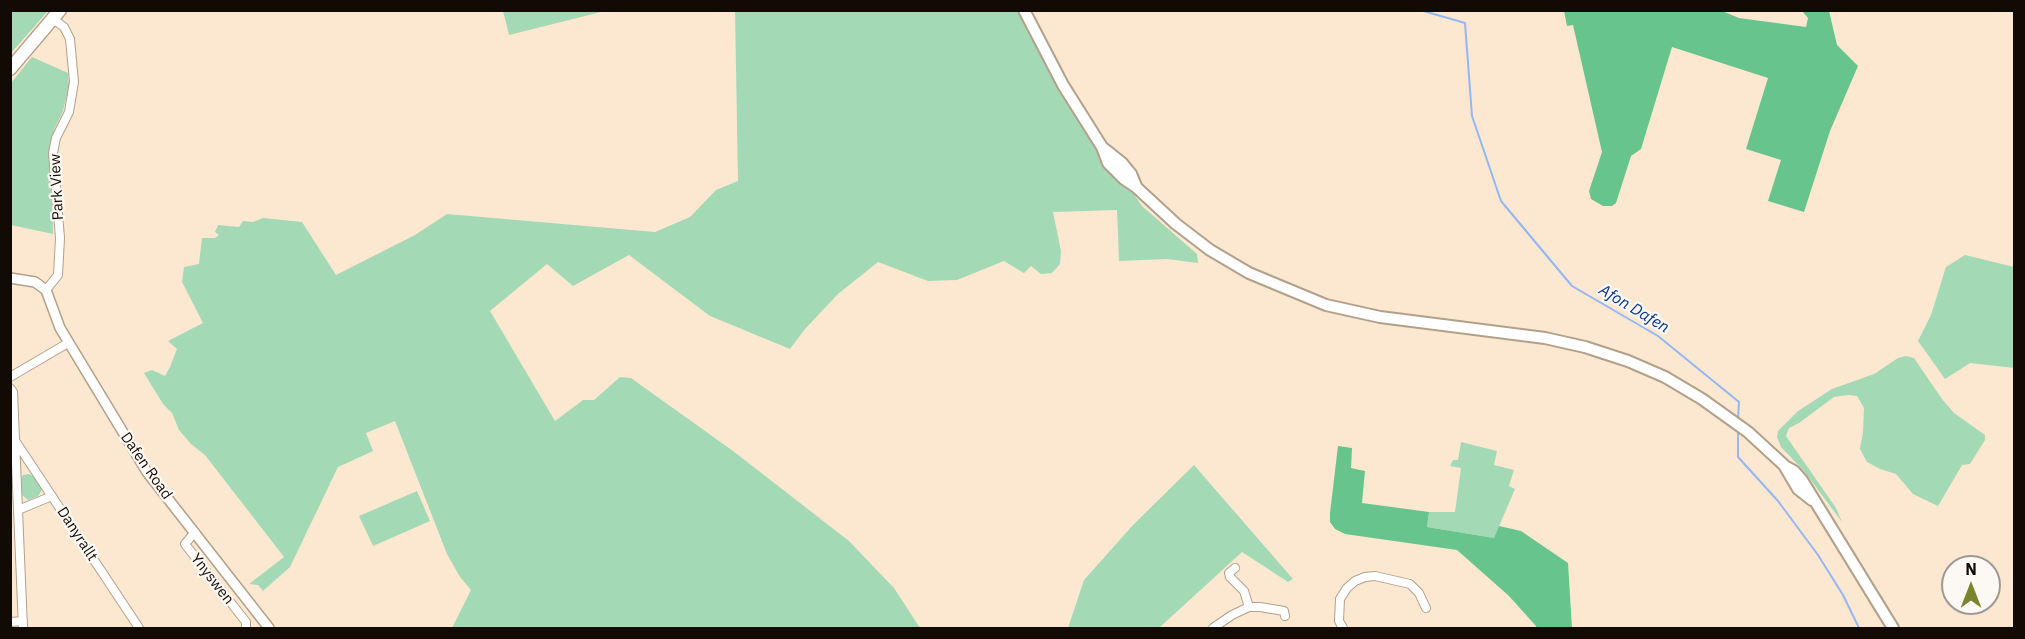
<!DOCTYPE html>
<style>
body{margin:0}
#map{position:relative;width:2025px;height:639px;overflow:hidden;background:#fce8d1;font-family:"IBM Plex Sans",sans-serif}
canvas{display:block}
.frame{position:absolute;inset:0;border:12px solid #120b05;pointer-events:none}
.north{position:absolute;left:1941px;top:555px;width:60px;height:60px;box-sizing:border-box;background:#fcf8f3;border:2px solid #9e9994;border-radius:50%;rotate:0deg;font-size:16px;font-weight:700;line-height:24px;text-align:center;color:#120b05}
.north::after{content:'';display:block;margin:auto;width:21px;height:27px;background:#7b832e;clip-path:polygon(50% 0,100% 100%,50% 72%,0 100%)}
</style>
<div id="map">
<canvas width="2025" height="639"></canvas>
<div class="frame"></div>
<div class="north">N</div>
</div>
<script>
const context = document.querySelector('canvas').getContext('2d');
context.lineJoin = 'round';
function fill(path, color) {
  context.fillStyle = color;
  context.fill(path, 'evenodd');
}
function toPath(rows) {
  const path = new Path2D();
  for (const r of rows) {
    path.moveTo(r[0], r[1]);
    for (let i = 2; i < r.length; i += 2) path.lineTo(r[i], r[i + 1]);
  }
  return path;
}
function strokePath(path, color, width, dash) {
  context.strokeStyle = color;
  context.lineWidth = width;
  context.lineCap = dash ? 'butt' : 'round';
  context.setLineDash(dash || []);
  context.stroke(path);
}
function write(font, color, halo, rows, align = 'center') {
  context.font = font + ' "IBM Plex Sans",sans-serif';
  context.lineWidth = 4.5;
  context.setLineDash([]);
  context.textBaseline = 'middle';
  context.strokeStyle = halo;
  context.fillStyle = color;
  for (const [text, x, y, turn = 0] of rows) {
    context.save();
    context.translate(x, y);
    context.rotate((+turn || 0) * Math.PI / 180);
    context.textAlign = isNaN(turn) ? turn : align;
    if (halo) context.strokeText(text, 0, 0);
    context.fillText(text, 0, 0);
    context.restore();
  }
}
fill(toPath([
 [11,10,48,11,11,53,10,11],
 [503,11,503,10,605,11,509,35],
 [735,11,1024,11,1102,147,1142,206,1197,254,1198,263,1167,259,1119,261,1117,210,1053,212,1061,251,1060,264,1052,273,1041,274,1031,266,1024,273,1004,261,957,280,928,281,878,262,838,294,805,329,790,349,710,316,629,255,573,286,547,264,490,311,555,421,583,400,594,400,620,377,631,378,733,451,849,541,894,588,920,628,452,628,471,590,460,577,447,554,395,421,366,433,373,451,338,467,290,567,263,591,258,585,249,584,284,557,205,455,191,444,179,430,172,413,163,404,144,373,152,370,165,376,170,367,177,349,168,341,203,323,182,282,184,267,199,264,202,238,215,238,219,235,215,232,218,225,239,227,243,221,253,222,263,218,302,222,336,275,415,235,447,214,655,232,690,217,716,190,738,181],
 [32,57,68,73,69,87,63,111,54,130,51,152,53,234,11,225,11,83],
 [1965,255,2014,267,2014,368,1970,363,1945,379,1918,341,1931,315,1946,267],
 [1906,356,1914,358,1942,399,1954,413,1985,435,1985,440,1970,464,1962,465,1938,506,1913,494,1896,474,1880,469,1867,462,1860,449,1863,432,1864,408,1857,396,1848,395,1834,397,1799,423,1789,428,1786,436,1836,508,1842,522,1804,471,1781,447,1777,437,1778,431,1798,411,1832,389,1874,374,1898,358],
 [1461,442,1497,451,1494,465,1514,470,1509,486,1515,489,1494,538,1427,527,1429,512,1455,512,1461,468,1450,466,1453,460,1458,460],
 [1194,465,1293,579,1288,582,1242,552,1159,628,1068,628,1084,580,1133,525],
 [29,474,35,477,42,490,38,496,28,500,22,495,21,479,23,475],
 [417,491,430,521,373,546,359,516]
]), '#a4d9b6');
fill(toPath([
 [1564,11,1722,11,1739,18,1806,27,1808,18,1802,11,1829,11,1837,45,1858,66,1830,131,1804,212,1768,201,1781,160,1746,149,1768,78,1672,47,1641,149,1631,156,1616,203,1612,206,1603,206,1591,199,1589,191,1602,152,1573,25,1567,26],
 [1338,446,1352,448,1351,468,1365,471,1362,503,1429,512,1427,527,1494,538,1499,526,1521,531,1568,563,1572,628,1535,628,1536,626,1509,596,1457,550,1345,534,1335,529,1330,522,1330,513]
]), '#67c48c');
strokePath(toPath([
 [1420,10,1465,23,1472,116,1501,201,1572,286,1658,336,1739,402,1738,419],
 [1738,430,1738,457,1778,501,1818,555,1843,595,1859,628]
]), '#93b6f5', 2);
const minor = toPath([
 [46,290,58,275,60,238,53,153,56,138,69,112,74,82,70,39,64,27,53,19],
 [10,377,68,343],
 [10,388,13,392,23,628],
 [16,442,139,628],
 [18,510,52,496],
 [195,532,185,544,246,622,246,628],
 [1235,568,1229,573,1230,577,1244,591,1249,607],
 [10,622,23,621],
 [1213,628,1232,615,1249,607,1260,607,1284,611,1285,616],
 [1343,628,1339,621,1340,599,1347,588,1355,581,1365,577,1375,576,1410,584,1419,593,1426,608]
]);
const tertiary = toPath([
 [10,278,35,282,46,290,60,328,147,472,269,628]
]);
const secondary = toPath([
 [1024,10,1063,85,1102,147,1108,163,1124,179,1136,187,1176,224,1210,250,1249,273,1326,305,1380,317,1545,338,1585,347,1628,361,1665,377,1702,399,1748,432,1785,466,1794,471,1802,480,1893,628],
 [1102,147,1122,163,1131,174,1136,186],
 [1785,467,1798,489,1812,500]
]);
const primary = toPath([
 [10,69,60,10]
]);
strokePath(minor, '#b3a08a', 10);
strokePath(tertiary, '#b3a08a', 12);
strokePath(secondary, '#b3a08a', 14);
strokePath(primary, '#b3a08a', 15);
strokePath(minor, '#fff', 8);
strokePath(tertiary, '#fff', 9);
strokePath(secondary, '#fff', 10);
strokePath(primary, '#fff', 12);
write('15px', '#120b05', '#fcf8f3', [
 ["Park View",57,187,-93],
 ["Dafen Road",146,466,55],
 ["Danyrallt",77,534,57],
 ["Ynyswen",212,579,52]
]);
write('italic 16px', '#09388f', '#fcf8f3', [
 ["Afon Dafen",1634,309,31]
]);
</script>
